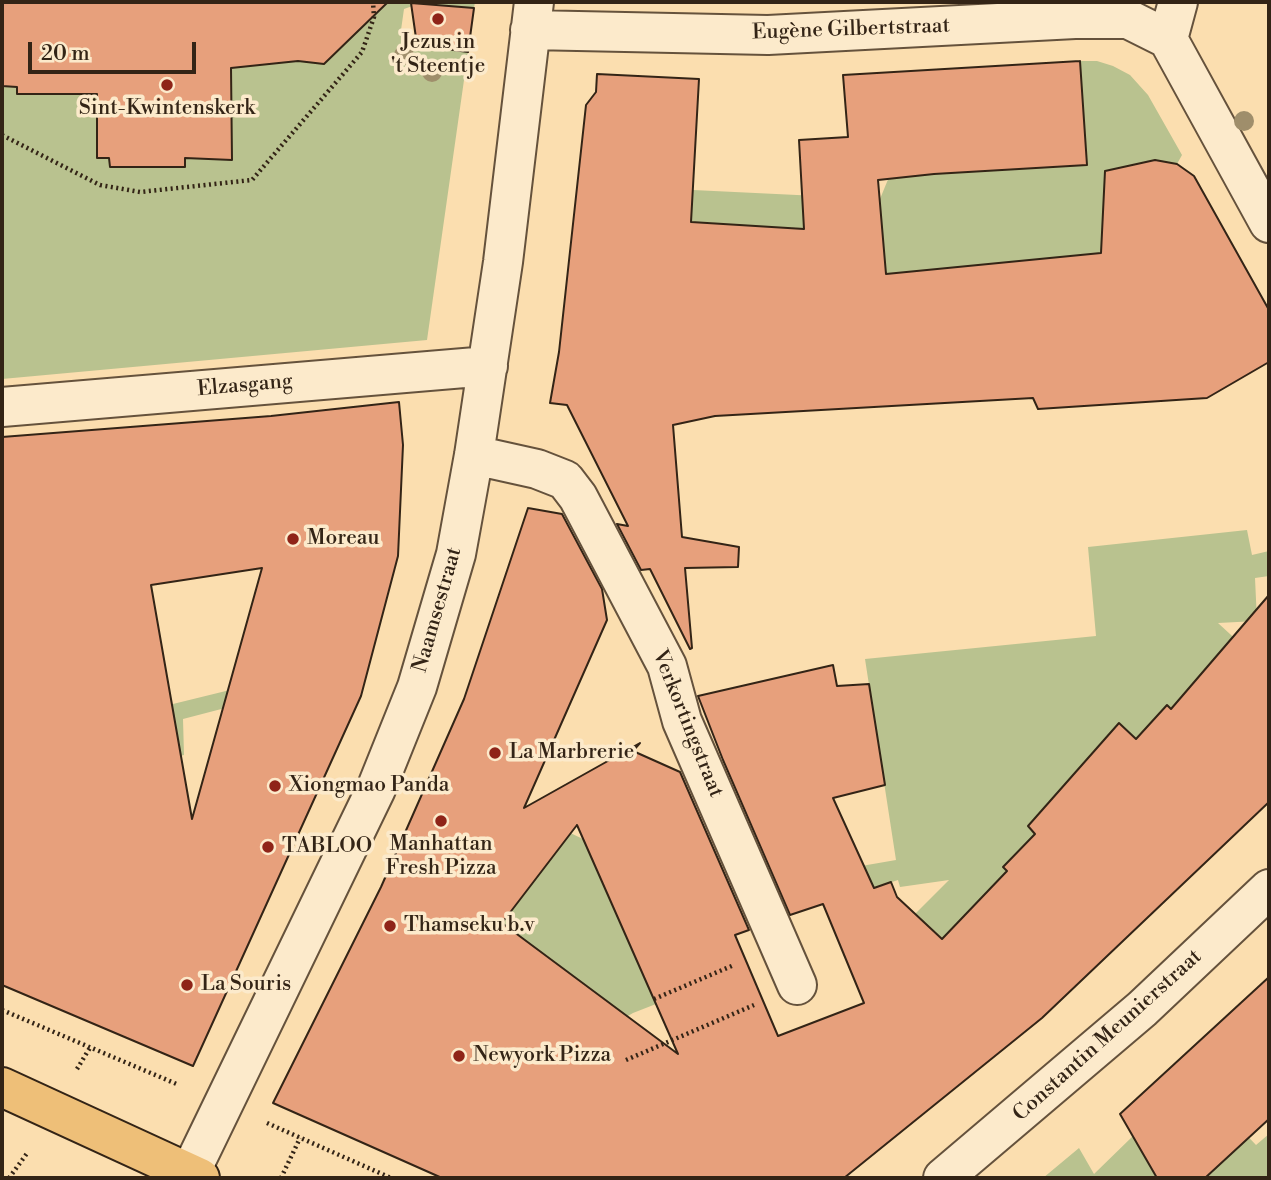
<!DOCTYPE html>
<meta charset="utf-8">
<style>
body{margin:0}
#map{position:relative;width:1271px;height:1180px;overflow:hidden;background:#fbdeaf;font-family:"Libre Bodoni",serif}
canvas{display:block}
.frame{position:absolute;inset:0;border:4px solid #332416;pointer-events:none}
.scale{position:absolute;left:28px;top:42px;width:168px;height:32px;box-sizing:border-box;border:4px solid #332416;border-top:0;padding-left:9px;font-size:21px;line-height:24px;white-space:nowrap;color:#332416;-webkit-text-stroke:5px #fceacb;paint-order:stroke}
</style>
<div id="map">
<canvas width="1271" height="1180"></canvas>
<div class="frame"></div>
<div class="scale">20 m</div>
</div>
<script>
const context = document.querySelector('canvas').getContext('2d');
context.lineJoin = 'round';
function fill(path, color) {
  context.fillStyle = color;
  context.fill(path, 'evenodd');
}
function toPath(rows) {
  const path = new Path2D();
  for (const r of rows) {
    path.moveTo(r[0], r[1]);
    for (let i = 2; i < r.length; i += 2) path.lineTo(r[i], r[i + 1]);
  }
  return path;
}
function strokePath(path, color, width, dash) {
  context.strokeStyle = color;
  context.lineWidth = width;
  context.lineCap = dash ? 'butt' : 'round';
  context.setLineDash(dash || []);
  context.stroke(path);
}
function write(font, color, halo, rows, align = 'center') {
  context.font = font + ' "Libre Bodoni",serif';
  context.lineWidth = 7;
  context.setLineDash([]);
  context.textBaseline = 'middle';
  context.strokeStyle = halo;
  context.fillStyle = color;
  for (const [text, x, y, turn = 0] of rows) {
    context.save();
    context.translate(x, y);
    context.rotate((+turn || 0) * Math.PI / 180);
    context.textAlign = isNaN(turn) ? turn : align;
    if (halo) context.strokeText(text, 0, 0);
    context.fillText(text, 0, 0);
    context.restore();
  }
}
fill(toPath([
 [354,2,475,2,474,8,418,4,404,9,401,30,416,41,417,45,468,52,427,340,2,379,2,86,17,87,17,94,23,94,101,85,97,121,106,124,105,158,109,159,110,166,117,167,119,158,178,167,185,167,185,158,232,160,232,118,225,54,335,53,342,47,339,43],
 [1080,61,1097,61,1113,66,1130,75,1148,95,1182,155,1177,164,1155,160,1134,165,1114,180,1126,268,886,274,883,237,702,222,682,224,693,190,880,199,889,177,893,178,941,173,1025,169,1025,164,1087,160],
 [1247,530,1252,555,1269,551,1269,576,1255,578,1257,621,1218,623,1255,657,1173,711,1167,706,1136,739,1119,723,1088,757,1120,788,1035,834,1007,871,983,896,952,947,915,914,949,880,900,887,898,880,853,895,844,869,896,860,865,659,1096,636,1088,547],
 [234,689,229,707,183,719,184,755,130,768,120,717],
 [547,822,583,839,656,1004,633,1013,597,1034,572,975,502,923],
 [1236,1124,1256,1145,1269,1134,1269,1178,1192,1178,1206,1166,1212,1171,1230,1155],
 [1133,1136,1157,1178,1043,1178,1079,1148,1094,1174]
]), '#b9c28f');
const building = toPath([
 [2,2,388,2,324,64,298,61,231,68,232,160,185,158,185,167,110,167,109,158,97,158,97,94,17,94,17,87,2,86,2,2],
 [411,3,474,8,468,52,417,45,411,3],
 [1080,61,1087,165,934,174,878,180,886,274,1101,253,1105,171,1155,160,1177,164,1194,176,1269,310,1269,362,1207,398,1038,409,1033,398,715,416,673,425,682,537,739,547,738,567,685,568,692,648,690,649,650,569,641,570,617,524,628,526,567,405,550,403,559,352,586,105,596,92,597,74,699,79,691,222,804,229,799,140,848,137,843,75,1080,61],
 [399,402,403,445,398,556,361,696,193,1066,2,985,2,437,271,416,399,402],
 [262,568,192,819,151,585,262,568],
 [528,508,562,514,602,589,607,620,524,808,640,743,633,751,680,772,749,930,735,935,778,1036,864,1003,823,904,790,915,723,760,698,696,833,665,837,686,869,684,885,785,833,798,874,888,891,882,897,897,942,939,1007,871,1003,867,1035,834,1028,826,1119,723,1136,739,1167,705,1171,709,1269,595,1269,802,1042,1018,844,1178,442,1178,273,1103,381,887,464,699,528,508],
 [577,825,678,1054,502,923,577,825],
 [1269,977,1269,1119,1205,1178,1157,1178,1120,1114,1269,977]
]);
fill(building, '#e7a07c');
strokePath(building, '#332416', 2);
const minor = toPath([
 [530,30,768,35,1075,19,1128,19,1168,39],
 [1168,39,1269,223],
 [1168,39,1178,2],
 [2,407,488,366],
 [474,455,537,469,565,480,578,497,667,666,682,721,797,985],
 [190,1173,376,789,417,687,456,554,474,455,503,262,534,2],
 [943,1178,1142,1009,1269,889]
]);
const major = toPath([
 [2,1087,200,1178]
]);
strokePath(minor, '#65523c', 42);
strokePath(major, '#332416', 42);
strokePath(toPath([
 [2,135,100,185,140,192,252,180,362,52,374,17,373,2],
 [654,999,734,965],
 [2,1010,179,1085],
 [626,1060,754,1005],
 [77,1069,91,1046],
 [267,1123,391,1178],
 [9,1178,28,1152],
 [281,1178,300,1138]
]), '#332416', 4.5, [2, 3.5]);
strokePath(minor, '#fceacb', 38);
strokePath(major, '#eebf78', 38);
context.fillStyle = '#9f8e6b';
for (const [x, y] of [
 [404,55],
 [432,72],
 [1244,121]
]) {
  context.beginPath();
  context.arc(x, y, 10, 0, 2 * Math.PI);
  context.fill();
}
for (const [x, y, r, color] of [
 [438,19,7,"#8f2418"],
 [167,85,7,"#8f2418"],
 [293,539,7,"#8f2418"],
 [495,753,7,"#8f2418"],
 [275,786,7,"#8f2418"],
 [441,821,7,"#8f2418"],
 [268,847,7,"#8f2418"],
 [390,926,7,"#8f2418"],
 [187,985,7,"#8f2418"],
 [459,1056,7,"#8f2418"]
]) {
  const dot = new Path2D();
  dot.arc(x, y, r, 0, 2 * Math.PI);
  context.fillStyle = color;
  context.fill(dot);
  strokePath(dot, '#fceacb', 2.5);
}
write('21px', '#332416', '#fceacb', [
 ["Eugène Gilbertstraat",851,30,-2],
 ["Elzasgang",245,386,-5],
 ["Naamsestraat",438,610,-74],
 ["Verkortingstraat",687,724,68],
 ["Constantin Meunierstraat",1108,1036,-42]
]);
write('21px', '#332416', '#fceacb', [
 ["Jezus in",438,43,"center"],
 ["'t Steentje",438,67,"center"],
 ["Sint-Kwintenskerk",167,109,"center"],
 ["Moreau",307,539],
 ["La Marbrerie",509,753],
 ["Xiongmao Panda",289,786],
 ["Manhattan",441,845,"center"],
 ["Fresh Pizza",441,869,"center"],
 ["TABLOO",282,847],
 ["Thamseku b.v",404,926],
 ["La Souris",201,985],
 ["Newyork Pizza",473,1056]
], 'left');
</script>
